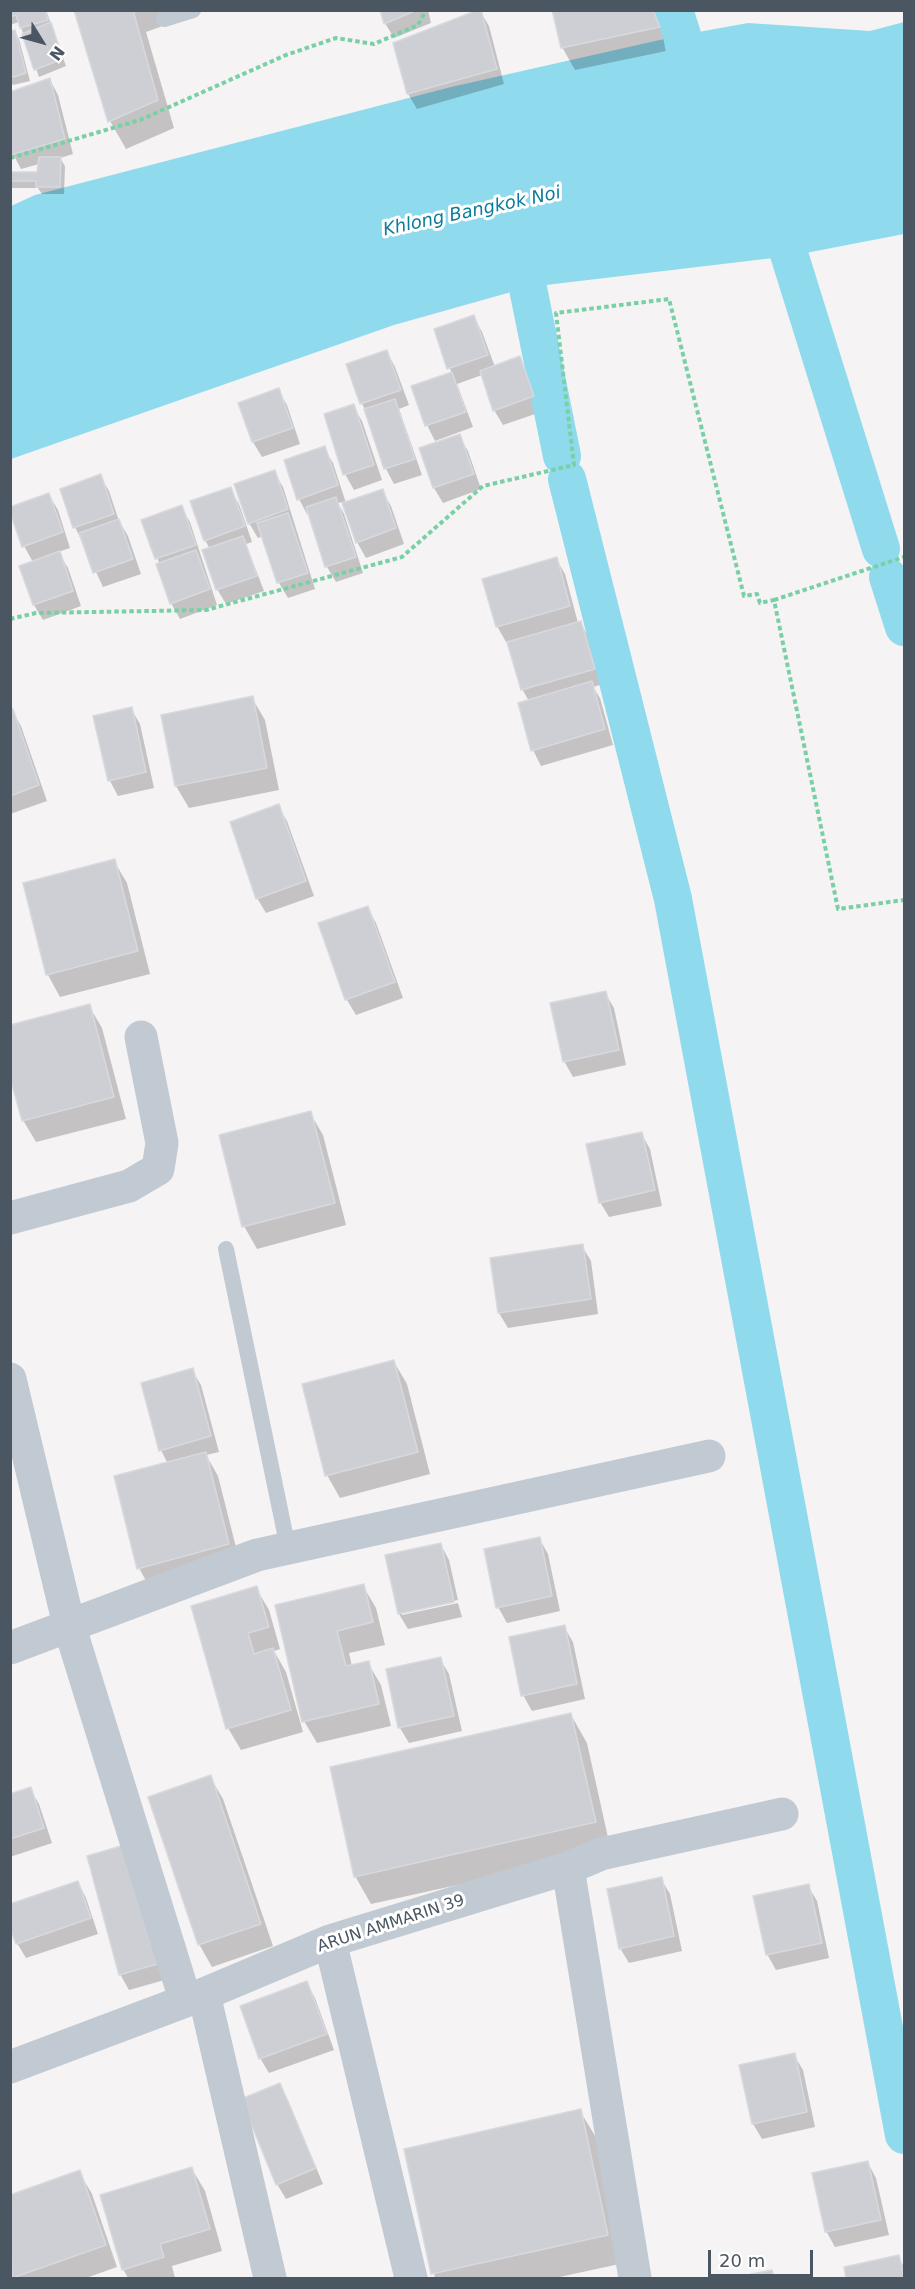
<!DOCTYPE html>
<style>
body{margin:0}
#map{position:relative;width:915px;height:2289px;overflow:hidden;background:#f5f3f3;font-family:"DejaVu Sans",sans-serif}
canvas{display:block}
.frame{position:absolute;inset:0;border:12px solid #4a5661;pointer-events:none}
.north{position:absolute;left:12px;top:12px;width:60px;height:60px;-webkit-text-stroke:4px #fff;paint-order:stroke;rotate:127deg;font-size:16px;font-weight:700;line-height:24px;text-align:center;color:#4a5661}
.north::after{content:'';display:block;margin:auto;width:21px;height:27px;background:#4a5661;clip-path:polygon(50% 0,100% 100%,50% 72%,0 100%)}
.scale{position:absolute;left:708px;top:2250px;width:105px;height:27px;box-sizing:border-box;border:3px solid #4a5661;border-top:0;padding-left:8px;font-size:18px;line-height:21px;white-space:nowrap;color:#4a5661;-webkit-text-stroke:4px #fff;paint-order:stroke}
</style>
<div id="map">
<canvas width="915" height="2289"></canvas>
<div class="frame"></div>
<div class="north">N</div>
<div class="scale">20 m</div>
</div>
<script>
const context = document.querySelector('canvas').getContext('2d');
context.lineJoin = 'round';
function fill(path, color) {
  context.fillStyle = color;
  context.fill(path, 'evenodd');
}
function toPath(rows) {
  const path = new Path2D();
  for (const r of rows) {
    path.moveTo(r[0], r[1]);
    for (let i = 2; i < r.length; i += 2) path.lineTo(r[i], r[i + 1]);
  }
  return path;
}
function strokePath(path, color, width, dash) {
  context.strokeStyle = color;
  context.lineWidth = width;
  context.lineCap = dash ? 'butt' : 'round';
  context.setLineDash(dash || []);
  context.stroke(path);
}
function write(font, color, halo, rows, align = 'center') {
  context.font = font + ' "DejaVu Sans",sans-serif';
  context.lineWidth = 6;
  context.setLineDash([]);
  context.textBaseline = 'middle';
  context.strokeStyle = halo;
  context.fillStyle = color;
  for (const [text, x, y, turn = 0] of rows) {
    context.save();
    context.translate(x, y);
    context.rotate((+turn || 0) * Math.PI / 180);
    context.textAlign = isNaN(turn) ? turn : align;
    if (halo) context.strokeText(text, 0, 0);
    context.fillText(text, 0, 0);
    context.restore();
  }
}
fill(toPath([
 [904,22,904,234,790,256,529,287,394,325,11,459,11,206,35,195,451,87,682,35,748,23,870,31]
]), '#90daee');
fill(toPath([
 [10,10,46,10,66,66,39,77,19,22,10,25],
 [75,10,207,10,146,32,174,128,126,149,110,121],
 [381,10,428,10,431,23,394,38,385,23],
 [553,10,657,10,671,50,575,70,562,47],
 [480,11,489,26,504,84,417,109,408,94],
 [15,32,19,39,30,81,13,85,10,80,10,33],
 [50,80,58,95,73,154,60,158,65,166,64,194,42,194,38,188,10,188,10,174,38,174,39,164,21,169,13,154,10,148,10,89,11,93],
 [474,317,482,332,495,367,519,358,528,374,541,412,503,425,494,410,482,375,457,384,473,427,435,441,427,425,452,374,435,330],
 [387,352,395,367,409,405,399,409,422,475,394,484,386,469,368,414,362,404,348,365],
 [278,390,287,405,300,444,262,457,253,442,240,404],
 [353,406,362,421,382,480,354,490,345,474,325,415],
 [459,436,468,451,481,489,443,503,434,488,421,449],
 [324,448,333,463,346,503,382,491,391,506,404,544,366,558,357,542,343,502,338,503,344,514,363,573,336,582,327,567,310,513,307,514,299,499],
 [274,472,283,487,315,589,288,598,279,583,263,536,258,538,249,523],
 [100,476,109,491,119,521,128,536,141,574,103,587,75,527],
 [230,489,239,504,252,542,246,544,264,591,226,604,217,589,210,549,205,540],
 [49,495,58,510,70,548,58,552,68,568,81,606,43,620,34,605,21,566,33,562,24,546],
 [181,507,190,522,217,605,180,619,171,603,160,565,143,521],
 [556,559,565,574,578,623,580,622,589,638,603,684,593,687,600,698,613,745,541,766,533,750,529,701,522,689,508,641,506,642,497,626],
 [252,698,265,720,279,790,189,808,176,786],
 [131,709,140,724,154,788,118,796,110,781,95,717],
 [12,710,21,726,47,801,10,814],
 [278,806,287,821,314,896,266,913,257,898],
 [114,861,127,883,150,974,60,997,48,975,24,885],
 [368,908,376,923,403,998,356,1015,347,1000,320,924],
 [605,993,614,1008,626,1065,573,1077,564,1061],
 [89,1006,102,1028,126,1119,36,1142,23,1120],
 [310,1113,323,1135,346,1225,257,1249,244,1226],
 [641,1133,650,1149,662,1206,609,1217,600,1202],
 [582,1246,591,1261,598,1314,508,1328,499,1313],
 [394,1362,407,1384,430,1474,340,1498,327,1475],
 [192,1370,201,1385,219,1452,206,1455,218,1476,241,1567,151,1590,139,1568,168,1464,161,1450],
 [539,1538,548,1554,560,1611,507,1623,498,1607],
 [441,1545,449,1560,458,1600,402,1612,402,1615,458,1603,462,1617,408,1629,399,1614,387,1557],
 [363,1586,376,1608,385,1645,349,1653,352,1666,368,1663,381,1685,391,1726,317,1743,304,1721,277,1607],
 [256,1588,269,1610,280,1649,274,1651,286,1672,303,1732,241,1750,228,1728],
 [564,1627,573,1642,585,1699,532,1711,523,1695],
 [440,1659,449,1674,462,1731,409,1743,400,1728,388,1670],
 [571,1715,587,1743,611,1851,371,1904,355,1876],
 [210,1777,223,1799,273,1946,212,1967,199,1944],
 [30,1789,39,1804,52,1843,10,1857,10,1795],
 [136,1861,168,1979,129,1990,120,1974],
 [661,1879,670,1894,682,1951,629,1963,620,1948],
 [78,1882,86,1898,98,1934,26,1958,17,1943],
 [808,1886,817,1901,829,1958,776,1970,767,1954],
 [307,1983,315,1998,334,2050,269,2073,260,2058],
 [794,2055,803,2070,815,2127,762,2139,753,2124,741,2066],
 [280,2085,288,2100,323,2184,286,2199,277,2184],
 [580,2111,597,2139,624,2263,555,2278,435,2278,406,2150],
 [868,2163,876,2178,889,2235,835,2247,826,2231],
 [192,2169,205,2191,222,2251,172,2266,175,2278,128,2278,123,2269],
 [79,2172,92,2194,117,2267,86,2278,14,2278,10,2269,10,2197],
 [898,2257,904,2267,904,2278,848,2278,845,2268],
 [771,2271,775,2278,739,2278]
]), '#0003');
strokePath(toPath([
 [674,10,682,35,691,85],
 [775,209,881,549],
 [518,239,562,456],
 [567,479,673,899,904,2135],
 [888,577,904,627]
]), '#90daee', 38);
const building = toPath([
 [10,10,45,10,48,20,20,28,16,15,10,17,10,10],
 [74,10,133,10,158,100,108,122,74,10],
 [380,10,417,10,384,24,380,10],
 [478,10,481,10,497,69,407,94,393,43,478,10],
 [552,10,653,10,660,27,561,48,552,10],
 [51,22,63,59,34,70,22,34,51,22],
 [15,30,26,73,10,78,10,31,15,30],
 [50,78,65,139,11,155,10,92,50,78],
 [39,157,61,157,60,187,36,187,36,181,10,181,10,172,37,172,39,157],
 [474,315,488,355,447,369,434,329,474,315],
 [387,350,401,390,360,404,346,364,387,350],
 [520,356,534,396,493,411,480,371,520,356],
 [452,372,466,412,425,426,411,386,452,372],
 [279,388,293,428,252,442,238,403,279,388],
 [395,399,415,459,384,469,364,409,395,399],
 [354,404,374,465,343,475,324,414,354,404],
 [460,434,474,474,433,488,419,448,460,434],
 [325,446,338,485,297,500,284,460,325,446],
 [275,470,288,509,248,524,234,484,275,470],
 [101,474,114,514,73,528,60,489,101,474],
 [231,487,245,526,204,541,190,501,231,487],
 [383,489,396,528,356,543,342,503,383,489],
 [49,493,63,532,22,547,10,512,10,507,49,493],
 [336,497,356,557,325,567,306,507,336,497],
 [182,505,196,545,155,559,141,520,182,505],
 [288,513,308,573,277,583,257,523,288,513],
 [119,519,133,559,93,573,79,533,119,519],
 [243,536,257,576,216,590,202,550,243,536],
 [196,550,210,589,170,604,156,564,196,550],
 [60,551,73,591,33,605,19,566,60,551],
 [557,557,570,606,496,627,482,579,557,557],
 [581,621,595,669,521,690,507,642,581,621],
 [592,681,605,729,531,751,518,703,592,681],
 [253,696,267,768,175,786,161,715,253,696],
 [132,707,146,772,108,781,93,716,132,707],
 [10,709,13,709,39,785,10,796,10,709],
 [279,804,306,881,256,899,230,822,279,804],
 [115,859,138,951,46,975,23,883,115,859],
 [368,906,395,982,345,1000,318,923,368,906],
 [606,991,619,1050,563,1062,550,1003,606,991],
 [90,1004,114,1097,22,1121,10,1077,10,1025,90,1004],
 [311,1111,335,1203,242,1227,219,1135,311,1111],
 [642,1132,655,1190,599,1203,586,1144,642,1132],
 [583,1244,591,1299,498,1313,490,1258,583,1244],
 [394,1360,418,1452,325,1476,302,1384,394,1360],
 [193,1368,211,1436,159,1451,141,1383,193,1368],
 [206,1452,229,1544,137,1569,114,1476,206,1452],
 [540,1537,552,1596,496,1608,484,1549,540,1537],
 [441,1543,454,1602,398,1614,385,1555,441,1543],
 [364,1584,373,1622,337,1631,346,1666,369,1661,379,1704,302,1722,275,1605,364,1584],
 [257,1586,269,1627,248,1633,254,1654,273,1648,291,1710,226,1729,191,1606,257,1586],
 [565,1625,577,1684,521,1696,509,1637,565,1625],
 [441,1657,454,1716,398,1728,386,1669,441,1657],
 [571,1713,596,1822,354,1877,330,1767,571,1713],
 [211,1775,261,1924,198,1945,148,1797,211,1775],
 [31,1787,44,1828,10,1839,10,1794,31,1787],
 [128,1844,161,1963,119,1975,87,1856,128,1844],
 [662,1877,674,1936,619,1949,607,1889,662,1877],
 [78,1881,91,1918,16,1944,10,1928,10,1904,78,1881],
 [809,1884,822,1943,766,1955,753,1896,809,1884],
 [307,1981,327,2034,259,2059,240,2006,307,1981],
 [795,2053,807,2112,752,2124,739,2065,795,2053],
 [280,2083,316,2168,276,2185,241,2099,280,2083],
 [581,2109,608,2235,431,2274,404,2149,581,2109],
 [868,2161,881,2220,825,2232,812,2173,868,2161],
 [192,2167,210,2229,160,2244,164,2257,122,2270,100,2195,192,2167],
 [80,2170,106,2245,12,2278,10,2195,80,2170],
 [899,2255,904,2278,846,2278,844,2267,899,2255],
 [772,2270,774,2278,732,2278,772,2270]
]);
fill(building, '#cdcfd5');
strokePath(building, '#d7d9de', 1.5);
strokePath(toPath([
 [10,158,140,120,286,55,336,38,374,44,418,25,426,10],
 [774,600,904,557],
 [10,619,36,613,206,610,402,557,483,486,574,465,556,313,669,299,744,596,757,594,760,603,774,600,838,909,904,900]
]), '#7ad0a6', 4, [4.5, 3]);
strokePath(toPath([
 [164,19,193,10],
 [226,1249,288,1548]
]), '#c1cad2', 16);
strokePath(toPath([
 [10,1218,129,1186,158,1169,162,1143,141,1037],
 [10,1379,69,1625,185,1999],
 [10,1648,257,1555,709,1456],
 [568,1868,635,2278],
 [330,1941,411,2278],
 [204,1994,270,2278],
 [10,2067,204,1994,330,1941,568,1868,601,1854,782,1814]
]), '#c1cad2', 33);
write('16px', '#4a5661', '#fff', [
 ["ARUN AMMARIN 39",391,1924,-18]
]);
write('italic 18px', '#0c7c9b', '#fff', [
 ["Khlong Bangkok Noi",472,212,-12]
]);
</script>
